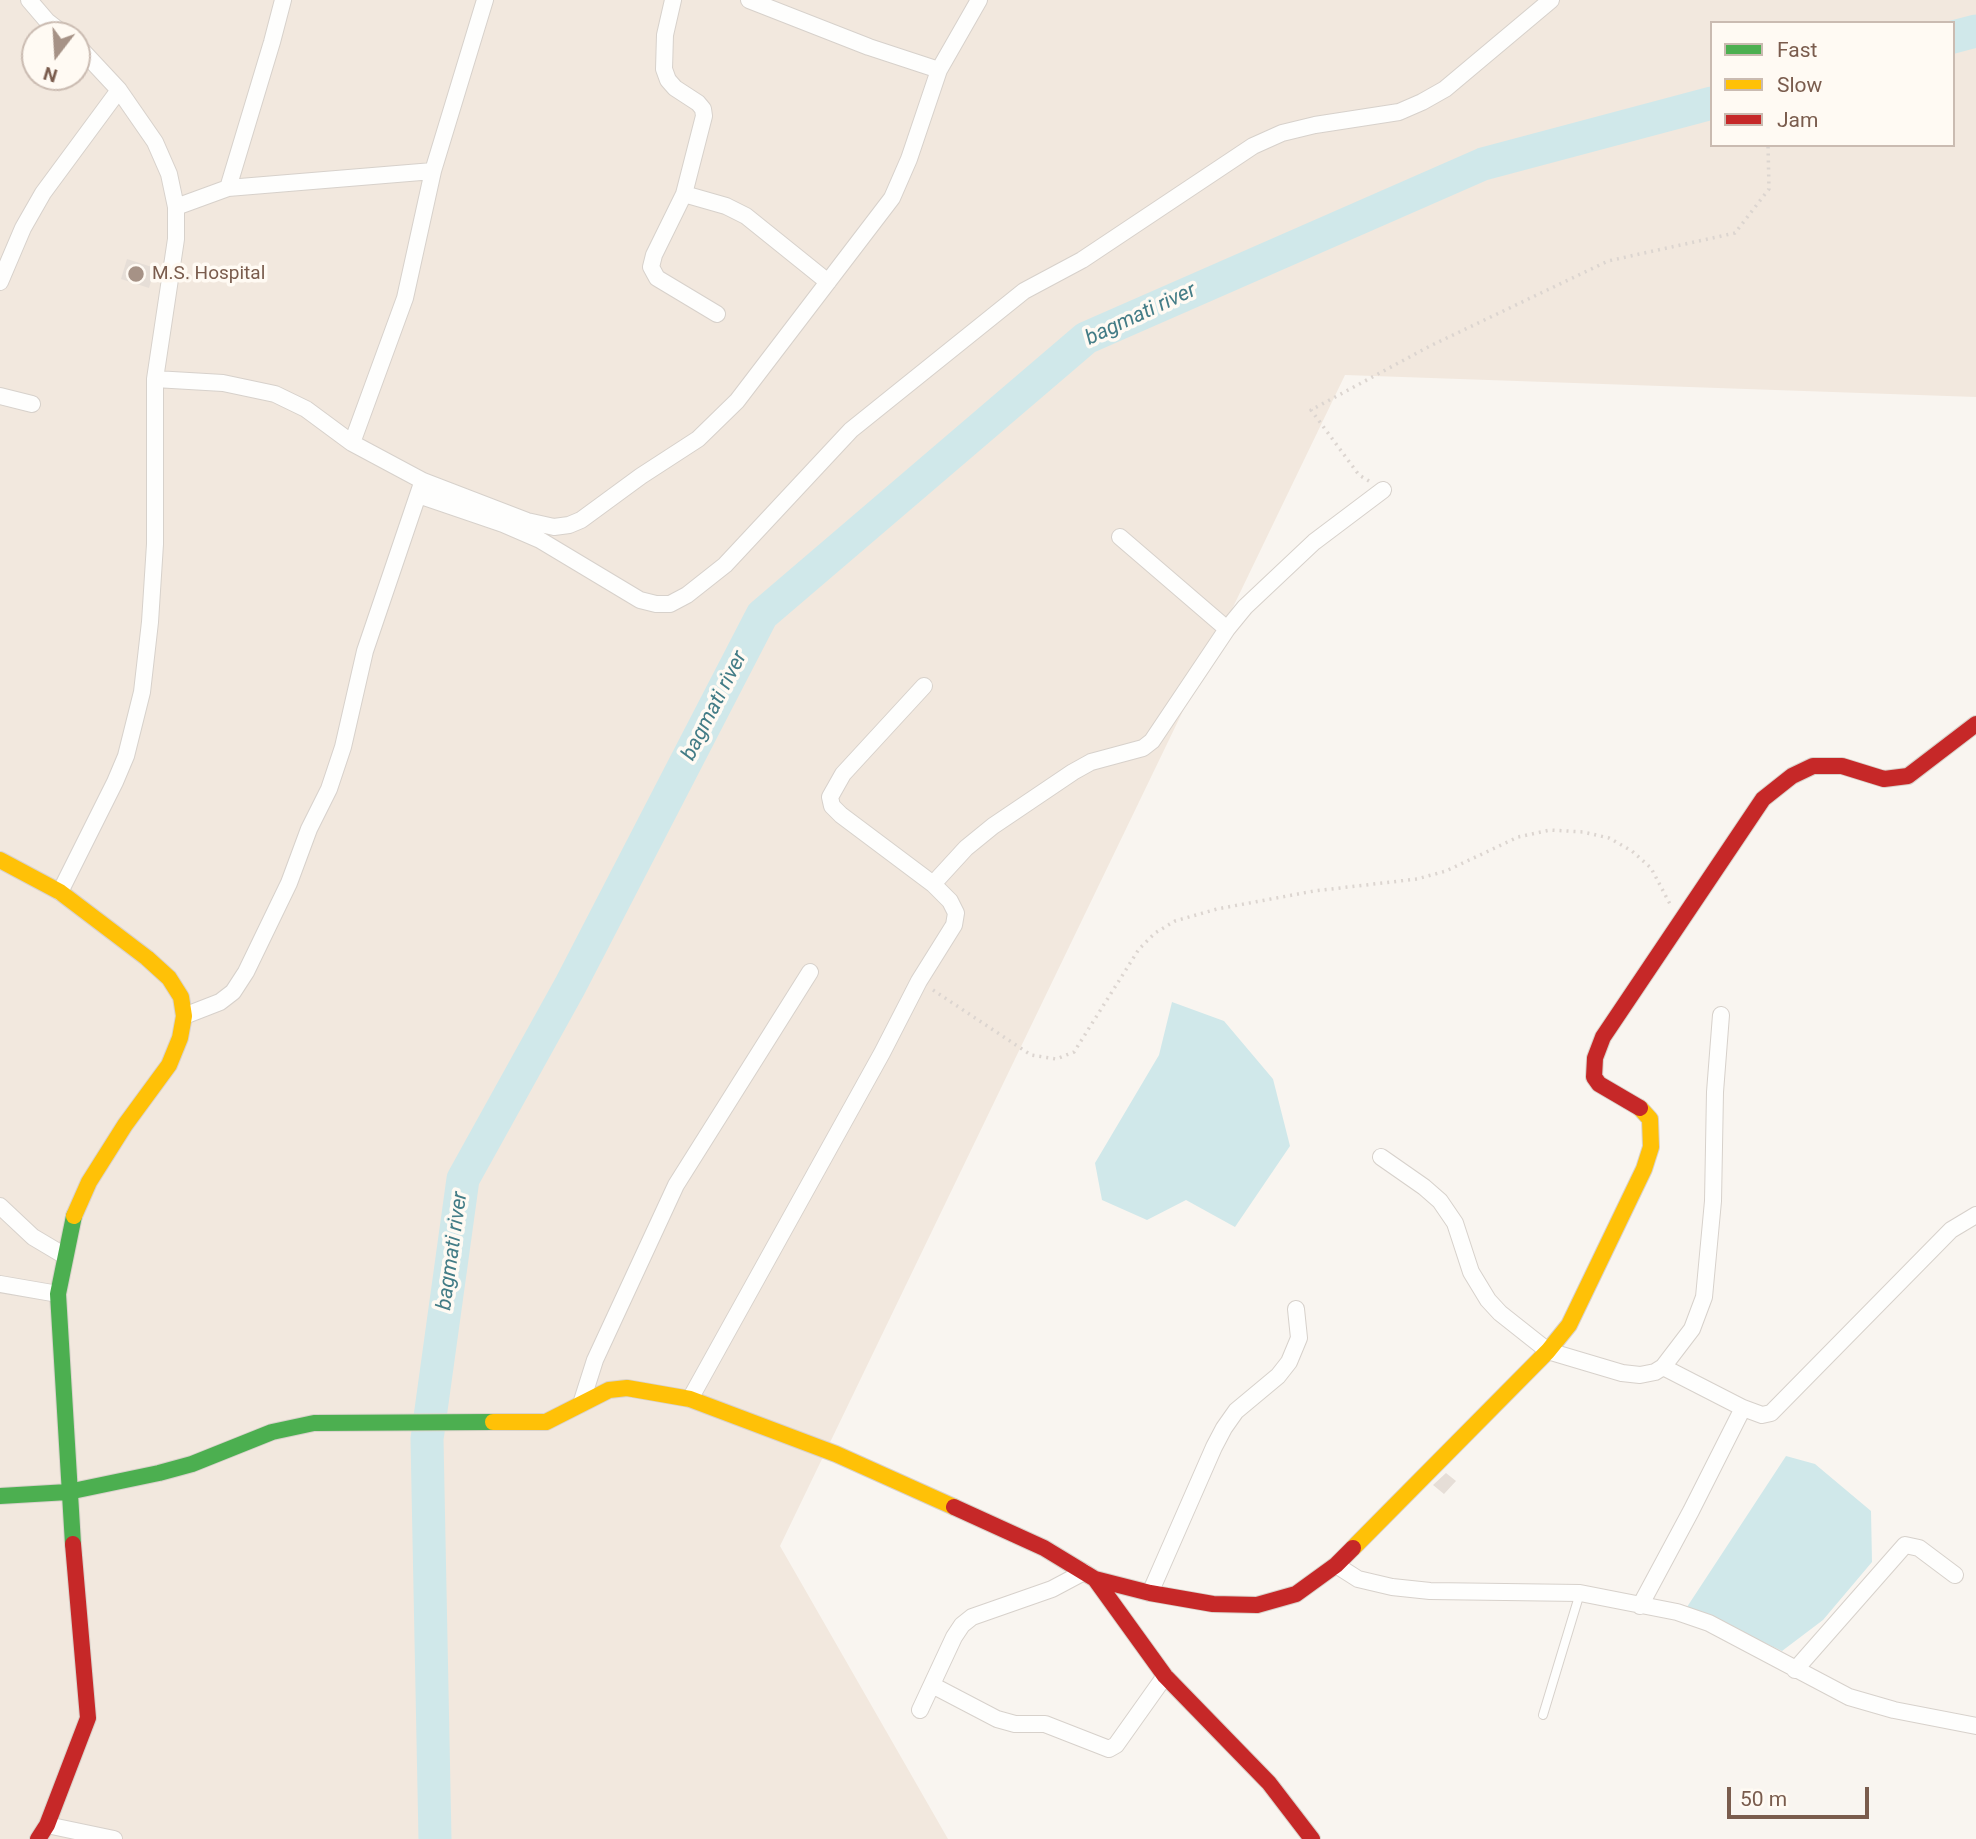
<!DOCTYPE html>
<style>
body{margin:0}
#map{position:relative;width:1976px;height:1839px;overflow:hidden;background:#f9f5f0;font-family:Roboto,sans-serif}
canvas{display:block}
.legend{position:absolute;left:1710px;top:21px;width:245px;height:126px;box-sizing:border-box;background:#fffaf3;border:2px solid #cabbb1;margin:0;padding:9px 12px;list-style:none;font-size:21px;color:#7a5c4d}
.legend li{display:flex;align-items:center;gap:14px;height:35px}
.legend b{width:35px;border:2px solid #cabbb1}
.north{position:absolute;left:21px;top:21px;width:70px;height:70px;box-sizing:border-box;background:#fffaf3;border:2px solid #cabbb1;border-radius:50%;rotate:197deg;font-size:19px;font-weight:700;line-height:28px;text-align:center;color:#7a5c4d}
.north::after{content:'';display:block;margin:auto;width:24px;height:32px;background:#a69286;clip-path:polygon(50% 0,100% 100%,50% 72%,0 100%)}
.scale{position:absolute;left:1727px;top:1787px;width:142px;height:32px;box-sizing:border-box;border:4px solid #7a5c4d;border-top:0;padding-left:9px;font-size:21px;line-height:24px;white-space:nowrap;color:#7a5c4d;-webkit-text-stroke:5px #fffaf3;paint-order:stroke}
</style>
<div id="map">
<canvas width="1976" height="1839"></canvas>
<ul class="legend">
<li><b style="height:9px;background:#4caf50"></b>Fast</li>
<li><b style="height:9px;background:#ffc107"></b>Slow</li>
<li><b style="height:9px;background:#c62828"></b>Jam</li>
</ul>
<div class="north">N</div>
<div class="scale">50 m</div>
</div>
<script>
const context = document.querySelector('canvas').getContext('2d');
context.lineJoin = 'round';
function fill(path, color) {
  context.fillStyle = color;
  context.fill(path, 'evenodd');
}
function toPath(rows) {
  const path = new Path2D();
  for (const r of rows) {
    path.moveTo(r[0], r[1]);
    for (let i = 2; i < r.length; i += 2) path.lineTo(r[i], r[i + 1]);
  }
  return path;
}
function strokePath(path, color, width, dash) {
  context.strokeStyle = color;
  context.lineWidth = width;
  context.lineCap = dash ? 'butt' : 'round';
  context.setLineDash(dash || []);
  context.stroke(path);
}
function write(font, color, halo, rows, align = 'center') {
  context.font = font + ' Roboto,sans-serif';
  context.lineWidth = 7;
  context.setLineDash([]);
  context.textBaseline = 'middle';
  context.strokeStyle = halo;
  context.fillStyle = color;
  for (const [text, x, y, turn = 0] of rows) {
    context.save();
    context.translate(x, y);
    context.rotate((+turn || 0) * Math.PI / 180);
    context.textAlign = isNaN(turn) ? turn : align;
    if (halo) context.strokeText(text, 0, 0);
    context.fillText(text, 0, 0);
    context.restore();
  }
}
fill(toPath([
 [0,0,1976,0,1976,397,1345,375,780,1546,948,1839,0,1839],
 [1712,23,1953,23,1953,145,1712,145],
 [35,35,77,35,77,77,35,77]
]), '#f2e8de');
fill(toPath([
 [1172,1002,1224,1021,1273,1079,1290,1146,1235,1227,1186,1200,1147,1220,1102,1200,1095,1163,1159,1055],
 [1786,1456,1815,1464,1871,1511,1872,1562,1823,1620,1782,1651,1687,1607]
]), '#d0e8ea');
strokePath(toPath([
 [1953,37,1976,31],
 [435,1839,427,1439,463,1179,570,986,762,615,1086,338,1483,164,1712,103]
]), '#d0e8ea', 33);
fill(toPath([
 [127,259,155,268,149,288,121,279],
 [1446,1473,1456,1481,1444,1494,1433,1485]
]), '#e6ded7');
const lane = toPath([
 [1543,1715,1580,1593]
]);
const street = toPath([
 [29,0,47,21,65,35],
 [673,0,665,35,664,69,668,80,675,88,698,103,703,109,704,116,684,194,654,255,651,267,657,278,717,314],
 [749,0,869,47,939,70],
 [228,188,272,42,283,0],
 [684,194,726,206,746,216,828,282],
 [176,207,228,188,433,171,485,0],
 [0,282,23,228,43,193,119,90],
 [155,379,223,383,275,394,306,409,352,443,423,481,527,521,554,527,569,525,581,520,641,476,698,439,737,401,892,198,909,159,939,70,979,0],
 [0,396,32,404],
 [352,443,405,298,433,171],
 [418,495,503,524,540,540,640,600,656,604,670,604,687,595,725,565,851,430,1024,291,1082,260,1253,146,1282,133,1315,125,1399,112,1422,102,1445,89,1551,0],
 [1120,537,1227,629],
 [933,884,966,848,993,826,1073,772,1091,762,1143,748,1152,741,1227,629,1245,607,1314,542,1383,490],
 [60,892,115,782,126,756,142,692,150,622,155,544,155,379,176,239,176,207,169,174,155,142,119,90,77,45],
 [184,1016,220,1002,233,992,246,972,289,883,309,829,329,789,343,747,365,651,421,486],
 [1381,1157,1424,1187,1440,1201,1455,1223,1471,1272,1488,1300,1500,1313,1548,1351,1622,1373,1640,1375,1655,1372,1663,1367,1692,1329,1704,1297,1713,1201,1715,1092,1721,1015],
 [0,1206,33,1237,65,1256],
 [0,1284,58,1294],
 [1663,1367,1743,1408,1762,1415,1771,1413,1951,1230,1976,1215],
 [690,1399,882,1053,919,981,954,925,956,913,950,901,933,884,841,815,832,806,830,797,843,774,924,686],
 [581,1404,595,1360,676,1185,810,972],
 [1336,1565,1358,1579,1392,1587,1430,1591,1580,1593,1677,1612,1709,1623,1849,1697,1894,1710,1976,1726],
 [1150,1593,1214,1447,1224,1428,1236,1411,1278,1376,1289,1362,1299,1338,1296,1309],
 [1640,1606,1691,1511,1743,1408],
 [1795,1670,1905,1545,1919,1548,1955,1575],
 [932,1685,997,1719,1015,1724,1045,1724,1109,1749,1116,1745,1165,1676],
 [920,1710,954,1637,962,1625,972,1617,1052,1589,1084,1572],
 [47,1825,114,1839]
]);
const fast = toPath([
 [0,1496,68,1492,159,1473,192,1464,272,1432,314,1423,493,1422],
 [73,1544,58,1294,74,1216]
]);
const slow = toPath([
 [0,860,60,892,147,958,169,978,181,997,184,1016,180,1038,169,1065,125,1125,89,1182,74,1216],
 [493,1422,546,1422,609,1390,627,1388,690,1399,836,1454,954,1507],
 [1353,1548,1548,1351,1569,1325,1644,1169,1651,1147,1650,1119,1640,1108]
]);
const jam = toPath([
 [1640,1108,1599,1084,1594,1077,1595,1058,1603,1037,1763,799,1792,776,1813,766,1842,766,1884,779,1908,776,1976,724],
 [954,1507,1044,1548,1095,1579,1165,1676,1269,1783,1312,1839],
 [1095,1579,1150,1593,1213,1604,1257,1605,1296,1594,1336,1565,1353,1548],
 [38,1839,47,1825,88,1718,73,1544]
]);
strokePath(lane, '#d7d1cb', 10);
strokePath(street, '#d7d1cb', 18);
strokePath(fast, '#d9d2cb', 18);
strokePath(slow, '#d9d2cb', 18);
strokePath(jam, '#d9d2cb', 18);
strokePath(toPath([
 [1369,481,1359,475,1311,410,1430,346,1608,261,1735,233,1769,189,1768,145],
 [933,990,1031,1055,1056,1059,1074,1052,1139,949,1155,933,1175,921,1217,909,1314,891,1417,879,1446,871,1518,837,1550,830,1583,832,1609,838,1632,851,1651,868,1670,904]
]), '#dcd5d0', 3.5, [2, 5]);
strokePath(lane, '#fefefd', 8);
strokePath(street, '#fefefd', 16);
strokePath(fast, '#4caf50', 16);
strokePath(slow, '#ffc107', 16);
strokePath(jam, '#c62828', 16);
for (const [x, y, r, color] of [
 [136,274,9,"#a69286"]
]) {
  const dot = new Path2D();
  dot.arc(x, y, r, 0, 2 * Math.PI);
  context.fillStyle = color;
  context.fill(dot);
  strokePath(dot, '#fffaf3', 2.5);
}
write('19px', '#7a5c4d', '#fffaf3', [
 ["M.S. Hospital",152,274]
], 'left');
write('italic 21px', '#437c86', '#fffaf3', [
 ["bagmati river",1141,315,-25],
 ["bagmati river",715,706,-63],
 ["bagmati river",453,1251,-82]
]);
</script>
